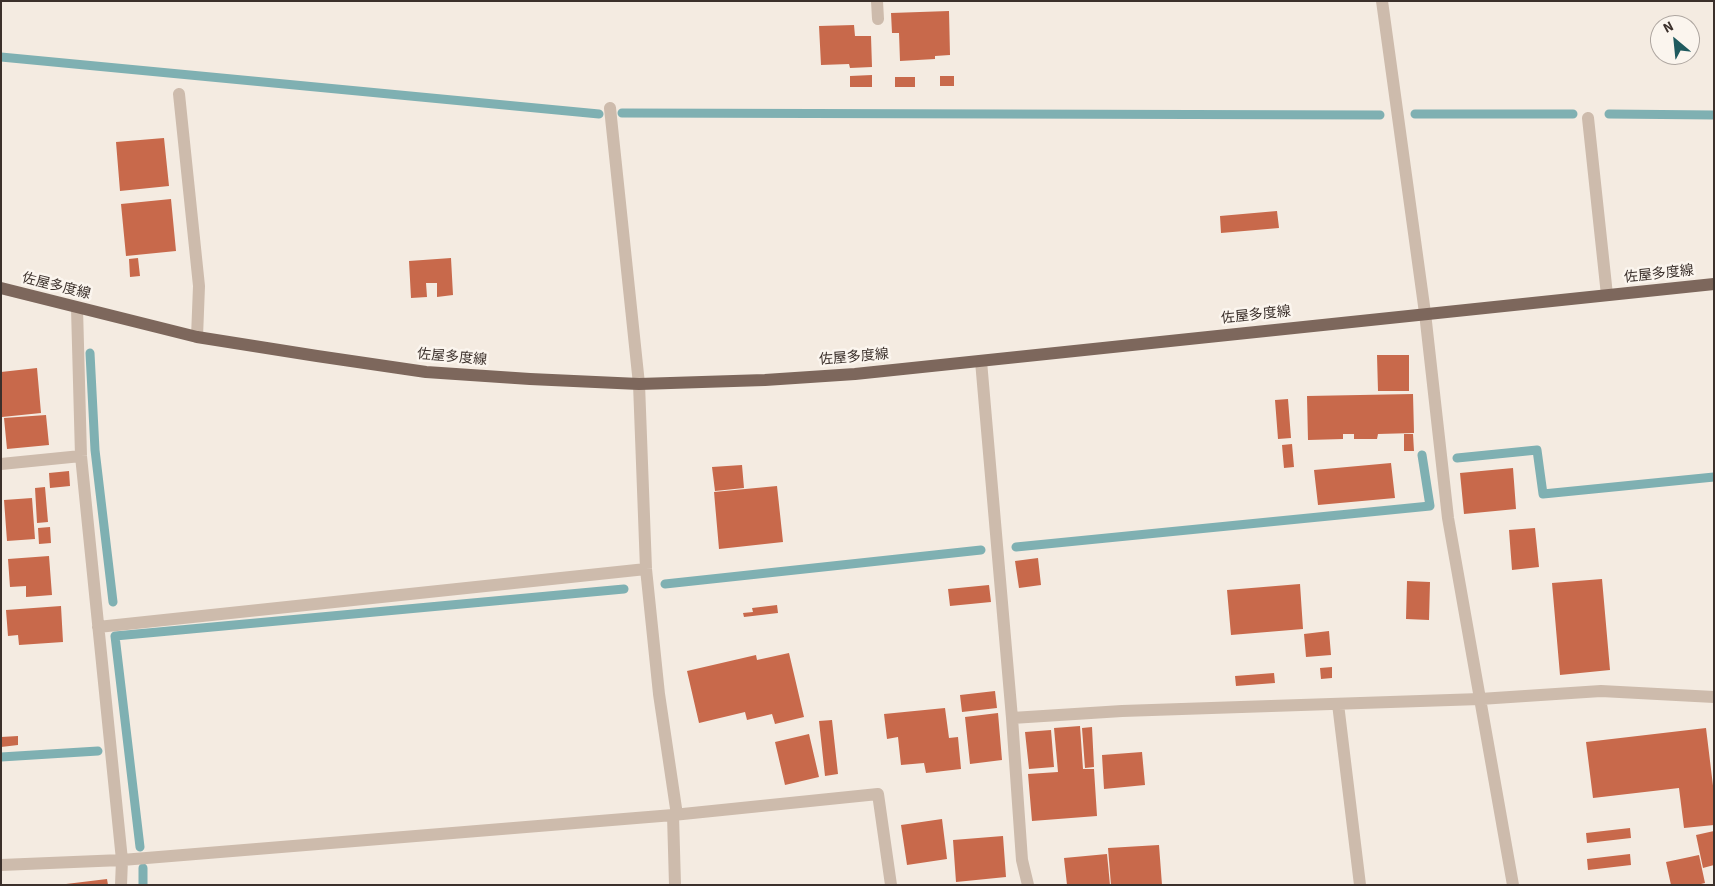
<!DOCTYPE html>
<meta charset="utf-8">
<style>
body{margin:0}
#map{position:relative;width:1715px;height:886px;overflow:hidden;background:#f4ebe1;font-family:"Source Sans 3",sans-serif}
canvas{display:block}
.frame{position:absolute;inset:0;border:2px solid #3b302b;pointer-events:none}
.north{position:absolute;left:1650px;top:15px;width:50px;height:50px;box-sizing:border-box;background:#fbf5ee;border:1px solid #aea6a0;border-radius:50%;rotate:332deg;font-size:14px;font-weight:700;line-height:20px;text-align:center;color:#3b302b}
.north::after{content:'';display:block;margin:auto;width:18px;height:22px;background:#1f5a5e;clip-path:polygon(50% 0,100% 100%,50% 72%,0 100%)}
</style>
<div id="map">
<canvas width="1715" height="886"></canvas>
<div class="frame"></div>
<div class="north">N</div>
</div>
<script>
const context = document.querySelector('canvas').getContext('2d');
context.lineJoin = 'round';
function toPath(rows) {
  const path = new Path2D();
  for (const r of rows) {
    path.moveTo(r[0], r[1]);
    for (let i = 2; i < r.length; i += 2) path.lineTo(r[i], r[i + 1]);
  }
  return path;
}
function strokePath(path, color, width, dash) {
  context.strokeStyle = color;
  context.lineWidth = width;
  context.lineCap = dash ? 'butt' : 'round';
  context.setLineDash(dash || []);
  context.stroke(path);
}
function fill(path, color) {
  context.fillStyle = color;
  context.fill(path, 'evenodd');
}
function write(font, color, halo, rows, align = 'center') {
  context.font = font + ' "Source Sans 3","Noto Sans JP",sans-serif';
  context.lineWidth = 5;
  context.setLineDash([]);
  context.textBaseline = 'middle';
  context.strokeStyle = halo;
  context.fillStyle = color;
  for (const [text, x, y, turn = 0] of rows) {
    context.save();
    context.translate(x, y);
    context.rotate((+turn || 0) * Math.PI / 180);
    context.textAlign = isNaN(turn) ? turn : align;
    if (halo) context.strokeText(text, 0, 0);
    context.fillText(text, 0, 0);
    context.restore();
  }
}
strokePath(toPath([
 [1,57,599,114],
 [622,113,1380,115],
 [1415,114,1573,114],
 [1609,114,1714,115],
 [90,353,95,450,113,602],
 [1457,458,1537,450,1543,494,1714,477],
 [1016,547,1430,506,1422,455],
 [665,584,981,550],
 [1,757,98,751],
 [140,847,115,636,624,589],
 [143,885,143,868]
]), '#7fb0b2', 9);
fill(toPath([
 [949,11,950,55,935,56,935,59,900,61,899,33,892,33,891,13],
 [854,25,855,36,871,36,872,67,850,68,849,64,821,65,819,26],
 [872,75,872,87,850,87,850,76],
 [940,76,954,76,954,86,940,86],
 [895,77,915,77,915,87,895,87],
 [164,138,169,186,120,191,116,142],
 [171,199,176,251,126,256,121,204],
 [1277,211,1279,228,1221,233,1220,216],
 [138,258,140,276,130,277,129,259],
 [451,258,453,295,437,297,437,283,426,283,427,297,411,298,409,261],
 [1377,355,1409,355,1409,391,1378,391],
 [37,368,41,413,2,417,1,372],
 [1413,394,1414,433,1378,434,1377,439,1354,439,1354,434,1343,434,1343,439,1308,440,1307,396],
 [1288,399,1291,438,1278,439,1275,400],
 [46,415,49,445,7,449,4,418],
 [1404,434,1413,434,1414,451,1404,451],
 [1292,444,1294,467,1284,468,1282,445],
 [1391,463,1395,498,1318,505,1314,470],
 [742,465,744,488,715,491,712,467],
 [1513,468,1516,509,1464,514,1460,473],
 [69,471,70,486,50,488,49,473],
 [777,486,783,542,719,549,714,492],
 [45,487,48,522,37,523,35,488],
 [32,498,35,539,7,541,4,500],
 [50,527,51,543,39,544,38,528],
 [1535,528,1539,567,1512,570,1509,530],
 [49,556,52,595,26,597,26,586,10,587,8,559],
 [1038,558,1041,585,1019,588,1015,561],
 [1602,579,1610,670,1560,675,1552,583],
 [1407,581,1430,582,1429,620,1406,619],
 [1300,584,1303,629,1231,635,1227,590],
 [989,585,991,602,950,606,948,589],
 [777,605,778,613,744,617,743,613,753,612,752,608],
 [61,606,63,642,19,645,18,635,8,636,6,610],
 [1329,631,1331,655,1306,657,1304,634],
 [789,653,804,717,775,724,772,714,747,720,745,712,699,723,687,671,756,655,757,660],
 [1332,667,1332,678,1321,679,1320,668],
 [1274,673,1275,683,1236,686,1235,676],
 [995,691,997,708,962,712,960,695],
 [945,708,949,738,958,737,961,769,926,773,924,763,901,765,898,737,887,739,884,714],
 [998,713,1002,760,970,764,965,717],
 [832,720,838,774,825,776,819,721],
 [1080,726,1083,769,1094,769,1097,816,1032,821,1028,774,1058,772,1054,728],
 [1092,727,1094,767,1085,768,1082,728],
 [1706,728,1714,794,1714,825,1684,828,1679,788,1593,798,1586,742],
 [1051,730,1054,767,1029,769,1025,732],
 [809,734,819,777,785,785,775,742],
 [18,736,18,745,1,747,1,737],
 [1142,752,1145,785,1104,789,1102,755],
 [942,819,947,859,907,865,901,825],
 [1630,828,1631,838,1587,843,1586,833],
 [1714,831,1714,865,1703,868,1696,835],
 [1003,836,1006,877,956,882,953,840],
 [1159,845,1162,885,1111,885,1108,848],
 [1107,854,1110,885,1067,885,1064,858],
 [1630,854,1631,865,1588,870,1587,859],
 [1699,855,1705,883,1697,885,1671,885,1666,862],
 [107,879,108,885,66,885,66,884]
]), '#c8694b');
strokePath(toPath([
 [877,1,878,19],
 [1382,1,1425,313,1448,518,1513,885],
 [179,94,199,286,197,337],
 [610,108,639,384,646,569,659,694,677,815],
 [1588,118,1607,295],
 [77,308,81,456,122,860,121,885],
 [981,361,1012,718,1022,860,1028,885],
 [1,464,81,456],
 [98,627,646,569],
 [1338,704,1360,885],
 [1012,718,1122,711,1480,699,1601,691,1714,697],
 [673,815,675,885],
 [1,865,122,860,673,815,878,794,891,885]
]), '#cdbbac', 12);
strokePath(toPath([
 [1,288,197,337,317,356,426,372,530,379,639,384,765,380,855,374,1714,284]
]), '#7d675c', 12);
write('14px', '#3b302b', '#fbf5ee', [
 ["佐屋多度線",1659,275,-6],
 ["佐屋多度線",56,287,14],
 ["佐屋多度線",1256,316,-6],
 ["佐屋多度線",452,358,5],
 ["佐屋多度線",854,358,-5]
]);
</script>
